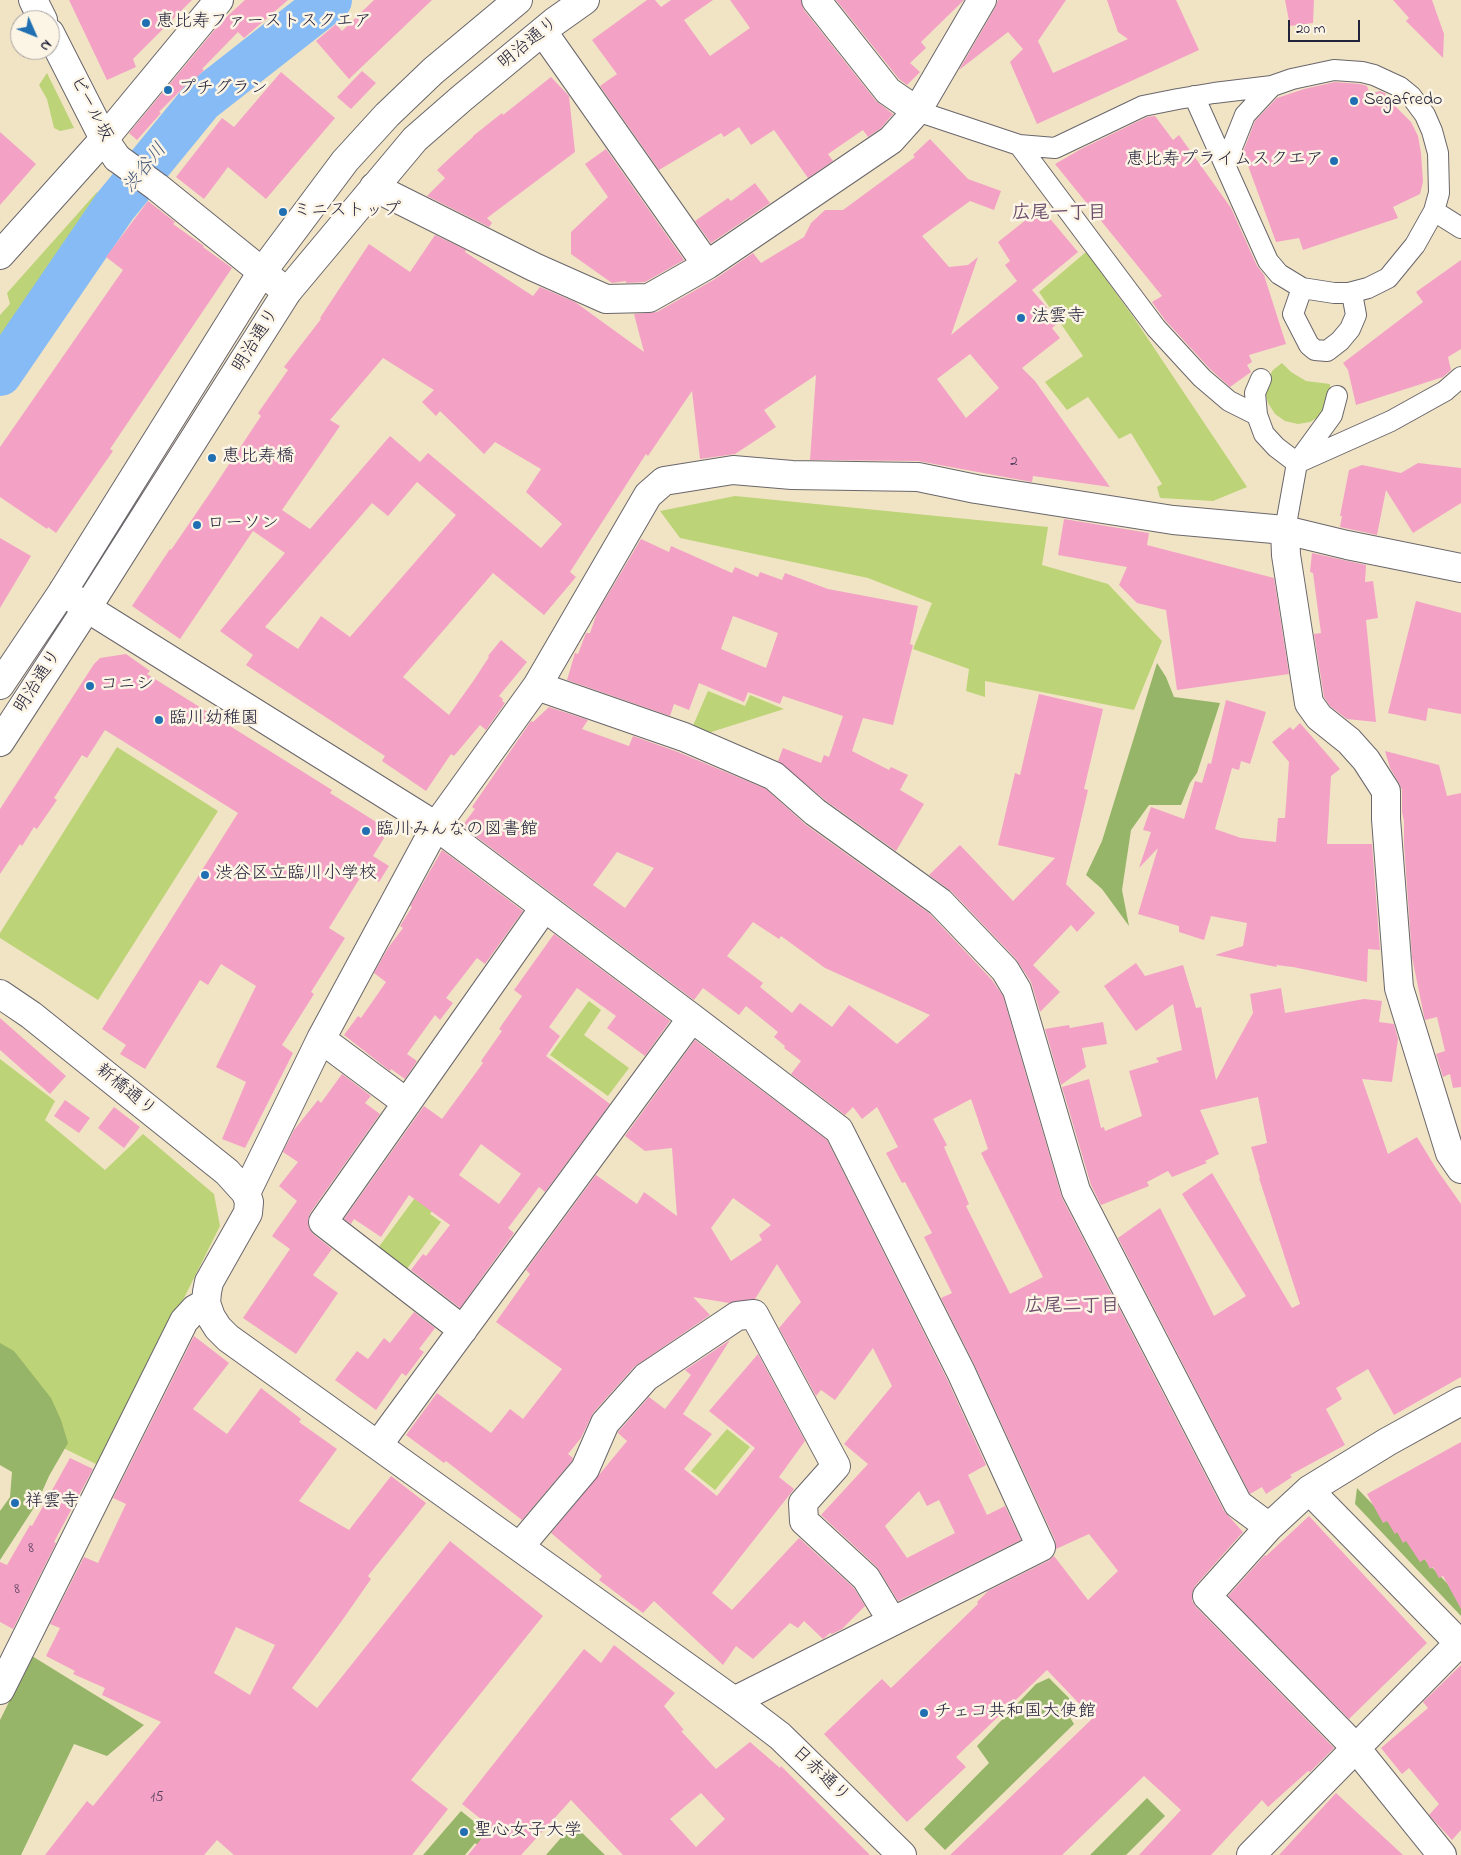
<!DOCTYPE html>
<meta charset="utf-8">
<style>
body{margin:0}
#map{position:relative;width:1461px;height:1855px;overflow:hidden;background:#f0e4c5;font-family:"Indie Flower",sans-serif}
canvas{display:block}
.north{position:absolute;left:10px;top:10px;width:50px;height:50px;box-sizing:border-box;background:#fcf5e5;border:1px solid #a5a1a1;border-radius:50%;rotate:134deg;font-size:14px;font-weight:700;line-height:20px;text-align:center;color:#22223b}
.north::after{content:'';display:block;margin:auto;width:18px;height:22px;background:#1f6fb2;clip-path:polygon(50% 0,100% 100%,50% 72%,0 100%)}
.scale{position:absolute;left:1288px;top:20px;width:72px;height:22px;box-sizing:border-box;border:2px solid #22223b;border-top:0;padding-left:6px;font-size:15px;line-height:18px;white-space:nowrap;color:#22223b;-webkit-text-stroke:4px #fcf5e5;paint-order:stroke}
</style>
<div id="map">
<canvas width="1461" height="1855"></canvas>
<div class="north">N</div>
<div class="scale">20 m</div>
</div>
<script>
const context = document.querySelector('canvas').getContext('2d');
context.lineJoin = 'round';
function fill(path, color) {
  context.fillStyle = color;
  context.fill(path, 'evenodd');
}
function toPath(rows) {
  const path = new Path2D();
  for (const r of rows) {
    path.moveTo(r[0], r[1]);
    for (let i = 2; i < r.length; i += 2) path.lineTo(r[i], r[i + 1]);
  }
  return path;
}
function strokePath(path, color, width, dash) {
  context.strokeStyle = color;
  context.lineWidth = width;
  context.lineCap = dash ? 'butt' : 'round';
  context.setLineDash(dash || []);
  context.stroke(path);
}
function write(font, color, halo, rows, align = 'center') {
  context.font = font + ' "Indie Flower","Klee One",sans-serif';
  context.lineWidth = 5;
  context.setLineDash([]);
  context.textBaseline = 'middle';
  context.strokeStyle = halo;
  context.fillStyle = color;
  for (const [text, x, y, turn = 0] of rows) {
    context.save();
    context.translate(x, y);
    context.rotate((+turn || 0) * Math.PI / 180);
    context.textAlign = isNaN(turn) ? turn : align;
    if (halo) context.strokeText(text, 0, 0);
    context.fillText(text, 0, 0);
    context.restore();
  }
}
fill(toPath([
 [47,73,74,128,60,131,54,128,47,99,39,85],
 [97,192,99,195,0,340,0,315,10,304,7,293],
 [1086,252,1132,315,1247,487,1213,501,1160,498,1157,487,1162,484,1131,433,1119,439,1088,397,1067,410,1045,382,1083,356,1039,292],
 [1282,363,1291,372,1306,381,1330,384,1330,398,1323,414,1310,422,1298,424,1285,421,1275,414,1268,403,1265,391,1268,378,1273,370],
 [735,496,1048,527,1042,565,1108,584,1162,641,1134,710,985,681,985,697,966,691,969,669,913,649,932,603,868,578,680,538,660,511],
 [708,691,745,706,750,695,784,709,705,734,692,728],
 [117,747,218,811,98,1000,0,938,0,933],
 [589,1001,601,1010,584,1035,629,1068,608,1096,550,1055],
 [0,1059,55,1101,45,1120,105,1170,143,1134,214,1194,220,1226,100,1466,0,1417],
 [423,1187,440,1200,430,1214,441,1222,404,1273,375,1252],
 [727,1429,750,1447,715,1490,691,1471]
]), '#bdd377');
fill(toPath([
 [1157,663,1166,677,1174,697,1220,703,1197,773,1190,783,1181,805,1149,805,1131,830,1122,890,1129,926,1102,889,1086,875,1102,841],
 [0,1343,14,1351,51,1398,61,1420,68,1443,49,1476,37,1503,0,1560,0,1511,10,1497,12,1472,0,1465],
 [1357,1488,1461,1598,1461,1616,1355,1504],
 [32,1656,144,1725,107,1756,74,1744,21,1855,0,1855,0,1720],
 [1049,1678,1069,1698,1068,1714,1074,1724,945,1850,924,1829,989,1763,977,1746,1036,1684],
 [1147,1798,1165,1816,1126,1855,1090,1855],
 [461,1811,516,1855,490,1855,475,1843,465,1855,423,1855],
 [573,1824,605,1855,546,1855]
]), '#96b568');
strokePath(toPath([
 [0,374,115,206,201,101,330,0]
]), '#87bbf5', 44);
fill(toPath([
 [69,0,192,0,133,59,136,67,107,80],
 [245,0,288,0,244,38,238,32,202,69,204,70,189,85,187,84,159,112,161,113,137,140,129,133,222,21],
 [374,0,432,0,349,79,316,41,336,24,342,31],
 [647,0,655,0,661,7,671,0,713,0,684,20,710,56,750,28,730,0,801,0,804,10,876,101,893,114,881,128,868,137,863,130,828,154,833,161,808,178,774,130,751,145,739,127,724,137,721,133,659,170,600,86,617,74,592,40],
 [836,0,964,0,921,42,926,48,910,63,920,72,907,85,899,79],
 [998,0,1066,0,1038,41,1053,73,1128,39,1118,32,1107,0,1176,0,1199,50,1037,124,1010,62,1023,49,1008,32,959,70,995,8],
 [1285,0,1314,0,1313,23,1290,26],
 [1393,0,1432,0,1444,34,1443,58,1406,21,1409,18],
 [362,71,376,83,351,109,337,97],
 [281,72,335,118,266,199,228,167,204,199,176,177,222,118,234,127],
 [551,77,569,96,575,152,487,218,492,223,489,227,427,196,445,178,437,170,454,154,473,137,473,136,502,113,503,115],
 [1335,82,1360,84,1367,86,1370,94,1380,91,1385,93,1387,98,1411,122,1418,136,1421,153,1423,182,1420,194,1393,207,1398,218,1303,250,1299,238,1276,242,1243,152,1255,121,1277,98,1304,89],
 [1155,116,1173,140,1179,135,1231,208,1257,266,1264,275,1286,344,1249,355,1252,362,1247,365,1251,372,1230,387,1210,369,1165,320,1152,302,1162,296,1055,164,1081,149,1147,117],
 [0,132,36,164,0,205],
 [930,139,968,179,1001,191,994,210,970,201,922,236,949,267,968,265,978,257,951,335,1017,281,1005,265,1010,261,998,242,1041,208,1078,252,1032,290,1059,322,1052,328,1060,338,1022,368,1035,381,1110,487,1033,476,1032,482,918,461,810,460,816,375,764,410,776,427,735,454,700,459,692,391,648,456,646,454,570,572,576,577,544,615,493,573,403,677,449,715,474,680,489,657,488,656,501,640,527,662,499,696,503,699,502,701,505,703,486,730,480,725,454,756,451,754,426,791,382,761,385,756,246,665,253,655,220,631,285,553,253,531,180,639,132,606,170,549,171,550,210,493,261,416,258,413,288,370,284,367,321,319,320,318,369,244,410,272,435,235,466,250,465,252,533,296,540,287,575,302,644,352,634,314,657,312,715,279,753,253,761,263,804,237,811,223,825,210,843,210,915,157,913,155],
 [970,354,999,388,966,418,937,379],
 [383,358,434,390,422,402,436,416,440,411,484,454,495,442,541,469,526,492,562,524,541,548,428,453,420,462,390,436,310,529,282,510,340,426,330,420],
 [417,482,456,515,350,637,321,616,298,649,265,627,372,503,388,516],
 [606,149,684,260,645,282,626,283,626,281,612,283,571,254,571,232,608,197,585,164],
 [755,183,770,203,711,243,695,221,728,198,731,201],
 [148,201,175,222,173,224,204,246,203,247,232,268,110,449,113,451,56,533,48,527,47,529,0,497,0,447,123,270,106,257],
 [1461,260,1461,349,1448,357,1451,370,1443,377,1356,405,1348,370,1343,363,1423,302,1416,292],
 [1418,463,1461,468,1461,503,1413,533,1386,490,1377,535,1340,527,1342,516,1340,516,1349,470,1362,465,1401,473],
 [1064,519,1149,533,1147,545,1274,578,1289,674,1177,690,1166,610,1137,603,1119,585,1127,567,1058,555],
 [0,538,31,556,0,608],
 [641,539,669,552,671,546,732,573,735,567,758,577,760,572,782,580,785,573,828,589,918,606,910,644,913,645,893,725,863,718,852,751,889,770,891,767,908,775,900,790,924,804,896,851,825,800,778,761,783,748,821,763,824,755,829,757,843,716,783,696,780,704,748,692,744,702,699,683,689,710,674,704,670,716,567,680,575,653,578,654,586,633,590,633,597,613],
 [733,616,778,633,766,668,721,649],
 [1312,553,1366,565,1365,582,1373,581,1378,618,1366,620,1376,722,1347,719,1330,706,1324,697,1314,634,1321,633,1313,573,1310,572],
 [1416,601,1461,613,1461,714,1428,708,1426,721,1388,713],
 [126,654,150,671,147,674,332,790,330,793,389,830,373,856,389,866,379,882,363,873,329,928,345,938,311,992,314,994,282,1045,293,1053,245,1148,222,1139,246,1082,216,1067,256,986,221,964,208,985,200,980,145,1069,120,1054,126,1045,102,1029,238,813,105,730,87,758,82,755,54,798,57,800,37,829,34,827,22,846,20,844,0,874,0,809,94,664,100,658],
 [1039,694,1103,709,1084,789,1088,790,1066,884,1095,913,1077,932,1071,925,1033,965,1060,992,1040,1012,1031,982,1016,959,951,891,929,875,960,845,1013,901,1055,858,998,845,1015,773,1020,775],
 [1226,700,1266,712,1250,764,1241,761,1239,770,1232,768,1215,829,1241,838,1276,842,1278,818,1285,818,1289,762,1272,742,1290,727,1293,730,1300,723,1340,769,1331,776,1327,844,1372,844,1380,950,1368,949,1367,982,1293,967,1276,965,1277,967,1215,955,1243,946,1247,923,1211,916,1204,940,1179,932,1179,926,1138,914,1158,848,1139,868,1151,832,1143,830,1151,807,1184,819,1195,781,1202,783,1208,763,1211,764],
 [549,707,588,720,582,729,629,746,633,736,678,752,766,789,806,825,930,914,992,980,1003,996,1062,1198,1224,1511,1243,1532,1195,1586,1192,1593,1192,1601,1196,1607,1334,1748,1310,1772,1308,1771,1268,1807,1262,1800,1211,1855,1139,1855,1181,1810,1144,1776,1062,1855,950,1855,1093,1718,1047,1670,956,1757,966,1767,907,1822,824,1734,882,1679,891,1688,978,1604,977,1602,988,1591,1048,1561,1054,1556,1088,1600,1118,1571,1089,1534,1056,1549,1055,1540,975,1366,941,1298,952,1293,924,1237,932,1233,905,1182,902,1183,886,1153,898,1147,877,1107,862,1119,853,1107,845,1115,791,1074,801,1061,784,1048,785,1046,774,1037,778,1032,746,1006,739,1015,703,988,694,1000,462,826,475,809,472,807,531,721,533,722],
 [617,852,654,868,625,908,593,885],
 [753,922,779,939,781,936,825,968,930,1015,897,1044,849,1005,832,1027,800,1003,792,1013,760,987,763,983,727,956],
 [971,1099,988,1149,981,1153,1043,1277,1010,1294,966,1206,969,1204,944,1147,947,1145,933,1119],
 [1385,751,1439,765,1447,796,1461,793,1461,1087,1453,1088,1450,1074,1443,1077,1436,1054,1445,1051,1437,1017,1425,1020,1424,1016,1412,957,1404,844,1404,821,1402,812,1402,790,1399,783,1390,768],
 [442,850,523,911,485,964,477,958,446,998,453,1003,440,1020,435,1015,407,1054,417,1061,405,1079,391,1069,390,1071,344,1035,358,1016,361,1018,386,982,374,973,388,948,403,928,400,926,412,907,410,906],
 [554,934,670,1021,645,1056,607,1028,616,1016,577,988,549,1027,560,1036,546,1056,610,1104,545,1192,539,1187,508,1228,514,1233,460,1308,411,1270,423,1254,426,1256,450,1225,409,1195,381,1237,354,1219,351,1224,344,1219,424,1106,442,1119,483,1063,481,1061,502,1031,499,1029,522,996,514,990],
 [481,1144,521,1174,499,1204,459,1175],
 [1136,963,1145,976,1183,965,1196,1008,1201,1007,1216,1080,1253,1013,1250,994,1281,988,1285,1013,1364,999,1382,1001,1379,1022,1394,1024,1398,1039,1392,1082,1362,1079,1388,1154,1417,1137,1437,1170,1461,1204,1461,1377,1394,1415,1368,1369,1336,1388,1342,1399,1326,1409,1345,1445,1290,1475,1292,1477,1266,1494,1262,1487,1250,1494,1118,1238,1160,1208,1214,1316,1246,1296,1182,1194,1212,1173,1292,1308,1300,1304,1259,1178,1260,1178,1251,1147,1267,1143,1258,1097,1200,1110,1219,1154,1205,1161,1207,1163,1172,1177,1168,1171,1147,1182,1149,1186,1101,1205,1091,1185,1062,1087,1089,1079,1101,1128,1104,1127,1105,1131,1142,1116,1129,1071,1159,1062,1156,1058,1182,1050,1173,1004,1136,1031,1104,986],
 [0,1018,66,1076,50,1094,0,1050],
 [1103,1022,1107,1044,1082,1048,1086,1067,1061,1085,1045,1029,1069,1025,1070,1028],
 [695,1040,827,1140,947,1379,986,1465,968,1475,987,1515,1005,1506,1021,1540,898,1601,877,1567,821,1515,868,1464,844,1444,892,1386,873,1348,835,1400,821,1390,816,1396,779,1328,801,1302,777,1264,755,1299,729,1303,693,1297,710,1315,634,1367,593,1413,581,1438,568,1454,573,1458,572,1461,522,1520,446,1461,444,1463,406,1435,437,1393,491,1433,510,1409,523,1419,562,1369,496,1322,530,1274,526,1270,596,1175,637,1204,644,1192,677,1216,672,1148,645,1151,625,1136],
 [733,1198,771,1225,759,1235,762,1240,731,1261,711,1228],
 [919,1491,927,1506,939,1500,955,1533,907,1558,885,1526],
 [342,1074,371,1096,365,1103,380,1114,310,1213,308,1220,309,1228,313,1234,332,1249,313,1275,338,1293,296,1354,243,1318,290,1249,272,1236,297,1201,279,1186,298,1162,283,1152,294,1130,318,1100,321,1103],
 [65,1100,90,1118,79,1133,54,1116],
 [114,1107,140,1127,124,1148,98,1128],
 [414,1312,435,1328,419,1349,424,1352,406,1376,402,1373,376,1410,335,1380,357,1351,368,1359,384,1338,390,1343],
 [194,1336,229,1363,193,1409,227,1434,261,1388,301,1419,299,1422,337,1449,299,1501,349,1530,391,1476,426,1503,368,1576,371,1579,341,1622,292,1688,317,1708,450,1541,543,1616,411,1780,448,1809,412,1855,234,1855,217,1840,204,1855,45,1855,87,1801,93,1806,161,1722,102,1695,105,1688,73,1674,75,1671,46,1656,60,1628,50,1624,84,1557,98,1563,126,1504,113,1498],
 [236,1627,275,1645,250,1695,214,1673],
 [730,1340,683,1414,712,1434,684,1469,717,1496,755,1448,709,1411,758,1354,805,1441,779,1477,794,1489,712,1593,732,1610,799,1538,854,1588,865,1606,842,1629,832,1634,830,1633,823,1639,804,1621,798,1628,790,1623,753,1659,736,1646,723,1665,654,1601,643,1613,599,1580,602,1576,551,1533,627,1441,618,1433,618,1432,649,1397,665,1409,691,1375,685,1370],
 [1461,1442,1461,1609,1443,1576,1439,1578,1433,1567,1430,1569,1425,1559,1420,1562,1406,1541,1403,1543,1397,1532,1395,1534,1387,1521,1383,1523,1367,1494],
 [70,1458,93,1469,54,1542,56,1543,13,1629,0,1622,0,1562,7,1565,30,1525,32,1526],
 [1309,1516,1427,1643,1349,1719,1228,1596,1265,1555,1266,1556],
 [614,1645,675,1693,664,1706,684,1730,681,1731,716,1769,750,1742,780,1768,781,1766,870,1855,623,1855,571,1800,521,1855,468,1855,491,1827,462,1804,584,1649,601,1663],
 [701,1793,725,1819,696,1847,670,1819],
 [1461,1665,1461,1830,1452,1840,1429,1815,1439,1804,1409,1768,1402,1774,1381,1748,1428,1708,1423,1702],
 [1336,1793,1403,1855,1279,1855]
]), '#f4a1c6');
const pedestrian = toPath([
 [917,111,1019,145,1156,328,1202,378,1229,401,1257,415],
 [1019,145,1055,148,1143,106,1178,99,1214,93,1272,86,1292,79,1334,70,1362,72,1374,75,1400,87,1411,96,1425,115,1432,131,1438,153,1439,193,1434,211,1415,245,1388,278,1368,288,1349,293,1334,293,1302,288,1279,274,1268,261,1194,96],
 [1225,165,1245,115,1272,86],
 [1434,211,1461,228],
 [1302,288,1293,314,1309,345,1315,350,1327,351,1340,341,1350,329,1356,315,1353,299,1349,293],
 [1261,379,1255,393,1257,415,1264,434,1276,447,1297,463,1332,415,1337,396],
 [1285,530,1297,463,1391,421,1445,391,1461,377]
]);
const minor = toPath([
 [816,0,888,91,917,111],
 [543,32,707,265],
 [117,158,157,187,287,292],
 [374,187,534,267,606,299,649,298,707,265,891,140,917,111,982,0],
 [0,255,104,139,219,0],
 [1285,530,1286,555,1309,703,1319,717,1349,741,1366,760,1386,791,1386,819,1399,988,1450,1153,1461,1169],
 [537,686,684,737,774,776,815,812,940,902,1005,970,1017,990,1076,1191,1238,1504,1269,1527],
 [436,826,692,1018,839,1130,961,1372,1041,1547,734,1701],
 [321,1039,407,1103],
 [246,1193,321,1039,436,826,537,686,648,495,664,481,733,470,792,475,918,477,976,489,1173,520,1285,530,1347,545,1461,568],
 [463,1330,323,1222,544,908],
 [378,1445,692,1018],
 [520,1546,585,1469,605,1423,646,1377,737,1316,754,1314,836,1466,803,1503,804,1521,866,1578,892,1621],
 [0,1690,184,1321,195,1309,206,1303],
 [1251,1855,1459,1643,1309,1490],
 [1442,1855,1355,1747,1207,1596,1269,1527,1309,1490,1387,1442,1461,1401]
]);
const tertiary = toPath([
 [33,0,43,20],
 [50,33,104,139,117,158],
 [63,591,87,608,436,826],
 [0,994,31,1015,227,1172,246,1193,249,1202,248,1213,209,1282,207,1292,206,1303,211,1317,218,1328,228,1338,734,1701,780,1736,902,1855]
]);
const secondary = toPath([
 [0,685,63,591,262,272,345,161,387,115,433,71,518,0],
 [0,742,87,608,287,292,415,139,462,98,554,22,585,0]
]);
strokePath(pedestrian, '#6a666b', 22);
strokePath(minor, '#6a666b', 30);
strokePath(tertiary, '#6a666b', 30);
strokePath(secondary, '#6a666b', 30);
strokePath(pedestrian, '#fff', 20);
strokePath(minor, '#fff', 28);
strokePath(tertiary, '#fff', 28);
strokePath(secondary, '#fff', 28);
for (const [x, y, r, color] of [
 [146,23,5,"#1f6fb2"],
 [168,90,5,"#1f6fb2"],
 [1354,101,5,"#1f6fb2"],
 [1334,161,5,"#1f6fb2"],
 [283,212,5,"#1f6fb2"],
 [1021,318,5,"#1f6fb2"],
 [212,458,5,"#1f6fb2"],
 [197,525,5,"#1f6fb2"],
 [90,686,5,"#1f6fb2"],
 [159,720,5,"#1f6fb2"],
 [366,831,5,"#1f6fb2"],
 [205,875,5,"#1f6fb2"],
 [15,1503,5,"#1f6fb2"],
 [924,1713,5,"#1f6fb2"],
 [464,1832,5,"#1f6fb2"]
]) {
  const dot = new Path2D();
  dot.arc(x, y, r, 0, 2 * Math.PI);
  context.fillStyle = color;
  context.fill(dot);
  strokePath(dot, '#fcf5e5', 2);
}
write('15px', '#56425e', null, [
 ["2",1014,463],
 ["8",31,1550],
 ["8",17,1591],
 ["15",157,1799]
]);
write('18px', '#22223b', '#fcf5e5', [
 ["恵比寿ファーストスクエア",156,23],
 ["プチグラン",178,90],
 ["Segafredo",1364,101],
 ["恵比寿プライムスクエア",1324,161,"right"],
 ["ミニストップ",293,212],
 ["法雲寺",1031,318],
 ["恵比寿橋",222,458],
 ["ローソン",207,525],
 ["コニシ",100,686],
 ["臨川幼稚園",169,720],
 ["臨川みんなの図書館",376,831],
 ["渋谷区立臨川小学校",215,875],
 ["祥雲寺",25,1503],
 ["チェコ共和国大使館",934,1713],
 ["聖心女子大学",474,1832]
], 'left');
write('18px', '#22223b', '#fcf5e5', [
 ["明治通り",529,44,-39],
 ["ビール坂",90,109,62],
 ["明治通り",257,341,-58],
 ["明治通り",39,682,-57],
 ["新橋通り",125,1091,39],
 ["日赤通り",820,1775,44]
]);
write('italic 19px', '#45587c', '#fcf5e5', [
 ["渋谷川",146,169,-51]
]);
write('bold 19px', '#6c4e6c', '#fcf5e5', [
 ["広尾一丁目",1059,215],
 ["広尾二丁目",1072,1308]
]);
</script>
